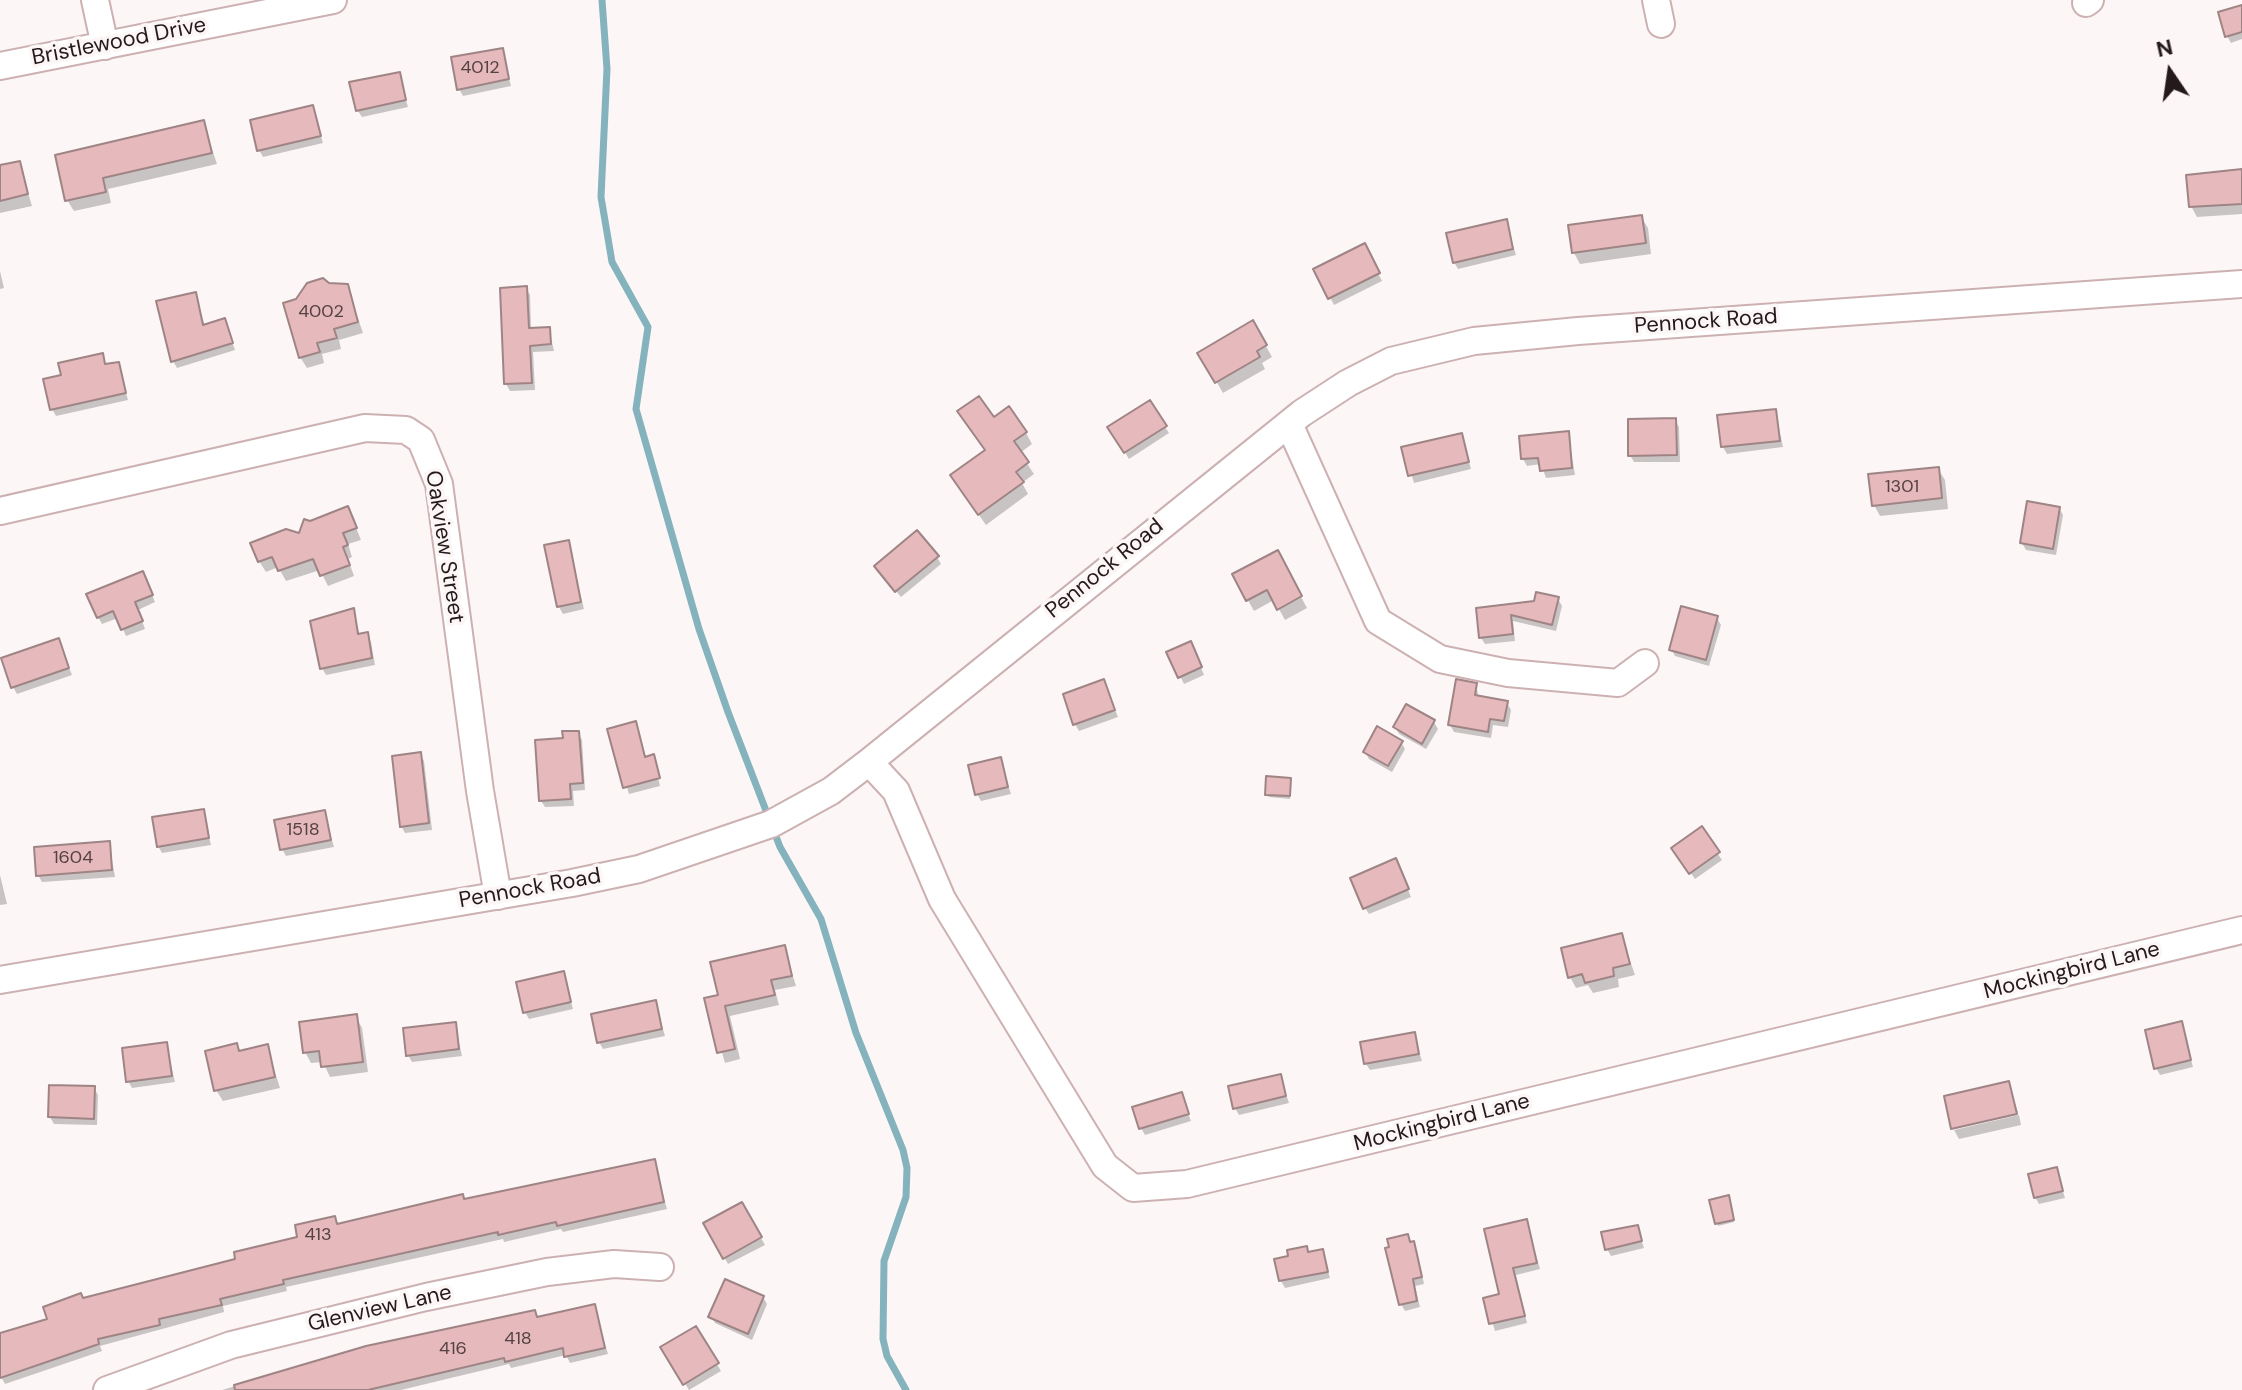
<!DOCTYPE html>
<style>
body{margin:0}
#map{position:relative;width:2242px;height:1390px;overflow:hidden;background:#fcf6f6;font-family:"DM Sans",sans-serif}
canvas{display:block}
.north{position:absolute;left:2130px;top:32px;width:80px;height:80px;-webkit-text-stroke:6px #fcf6f6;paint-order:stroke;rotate:347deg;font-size:22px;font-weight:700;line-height:32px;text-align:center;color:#251a1b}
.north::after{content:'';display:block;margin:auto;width:28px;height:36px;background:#251a1b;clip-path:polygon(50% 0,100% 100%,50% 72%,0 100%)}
</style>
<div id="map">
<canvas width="2242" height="1390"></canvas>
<div class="north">N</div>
</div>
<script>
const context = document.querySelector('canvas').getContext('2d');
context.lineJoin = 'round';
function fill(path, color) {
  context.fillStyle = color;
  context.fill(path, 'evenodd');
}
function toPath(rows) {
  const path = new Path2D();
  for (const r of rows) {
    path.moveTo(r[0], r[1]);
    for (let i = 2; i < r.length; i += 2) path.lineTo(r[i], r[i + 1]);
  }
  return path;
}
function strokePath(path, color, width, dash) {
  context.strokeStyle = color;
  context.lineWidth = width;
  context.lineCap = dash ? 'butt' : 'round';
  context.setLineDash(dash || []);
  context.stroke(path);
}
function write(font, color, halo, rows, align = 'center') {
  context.font = font + ' "DM Sans",sans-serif';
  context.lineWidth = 7;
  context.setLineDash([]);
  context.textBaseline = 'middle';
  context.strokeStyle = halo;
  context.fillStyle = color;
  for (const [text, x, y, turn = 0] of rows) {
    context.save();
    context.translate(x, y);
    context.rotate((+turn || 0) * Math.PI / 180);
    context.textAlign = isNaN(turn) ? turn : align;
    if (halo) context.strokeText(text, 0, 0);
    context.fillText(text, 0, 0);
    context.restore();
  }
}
fill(toPath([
 [2242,7,2242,39,2231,43,2227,36],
 [502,51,511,86,463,96,459,89],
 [398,74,408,107,362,117,358,111],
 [312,107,323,143,263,157,259,150],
 [203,122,217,164,108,189,111,203,74,211,67,200,57,157],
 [19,163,32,206,0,213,0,167],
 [2242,171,2242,214,2197,217,2191,206],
 [1641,217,1648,228,1651,254,1580,264,1574,253],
 [1506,222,1516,255,1458,269,1454,262],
 [1364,246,1382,281,1334,305,1316,270],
 [0,271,4,288,0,289],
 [329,285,347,286,363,333,339,340,341,349,322,354,324,363,307,368,300,357,297,300],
 [526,288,530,295,531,330,549,329,554,351,533,352,535,390,510,391,506,384],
 [195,294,205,326,224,320,235,350,177,368,173,361],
 [1253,323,1272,357,1262,363,1265,369,1223,393,1200,353],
 [102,356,106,366,118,364,128,400,56,416,52,409,63,377],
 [1149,402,1169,433,1129,459,1110,428],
 [1775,411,1783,447,1727,454,1723,447],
 [994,420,1026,433,1032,444,1020,453,1034,474,1022,483,1028,494,986,525,959,487,986,451],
 [1675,420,1679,427,1680,462,1634,462,1630,455],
 [1568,433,1575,475,1546,478,1541,464,1527,466,1523,459],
 [1461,435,1471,469,1414,483,1404,448],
 [1938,469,1945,480,1948,509,1880,516,1874,505],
 [2059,508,2063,515,2056,555,2026,550,2022,543],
 [353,520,361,540,348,544,352,557,348,559,354,576,328,586,320,570,286,581,278,567,266,572,259,561,300,535,311,523],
 [568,543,584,609,563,614,559,607],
 [1277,552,1307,608,1285,620,1274,600,1254,611,1234,575],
 [937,557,941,564,901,597,881,573],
 [146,580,155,602,138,610,145,629,126,636,118,618,102,624,98,617],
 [1558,599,1562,606,1556,631,1513,621,1515,641,1485,644,1481,638,1478,609],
 [353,610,360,636,367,635,371,642,375,665,326,675,322,668],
 [1717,618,1721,625,1709,666,1675,656,1671,649],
 [58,640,72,675,17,694,13,687],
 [1194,651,1204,675,1184,684,1169,653],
 [1104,682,1118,717,1079,731,1075,724],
 [1476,685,1479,698,1507,703,1511,710,1508,727,1493,725,1491,738,1454,732,1450,725],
 [1434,722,1438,729,1426,749,1399,734,1395,727],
 [635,724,646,758,654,761,660,786,629,794,610,730],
 [578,733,582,740,585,790,573,791,574,806,545,807,541,801,565,740],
 [1401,742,1405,749,1392,772,1369,759,1365,752],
 [420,754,424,761,432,830,405,833,401,826],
 [1000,760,1011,794,981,801,977,794],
 [1290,780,1290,799,1269,797,1267,794],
 [203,811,211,845,162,853,158,846],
 [324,813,334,847,286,856,282,849],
 [1701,829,1722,860,1695,879,1678,855],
 [109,843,115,877,42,882,38,875],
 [1399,868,1411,897,1369,914,1365,908],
 [0,875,7,904,0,905],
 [1621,935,1635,975,1618,979,1619,987,1593,993,1588,985,1576,988,1570,977],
 [784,947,796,986,775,990,779,1005,730,1016,740,1059,725,1063,707,1000,720,997],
 [563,973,573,1009,529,1019,525,1012],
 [655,1002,665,1036,603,1049,599,1042],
 [356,1017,362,1028,368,1072,330,1077,323,1062,311,1063,305,1052],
 [455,1024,462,1056,412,1062,408,1055],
 [2181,1024,2193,1067,2160,1075,2156,1068],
 [1414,1035,1422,1061,1370,1070,1366,1064],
 [166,1044,175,1082,132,1088,128,1081],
 [236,1046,240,1053,267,1047,280,1088,223,1101,216,1090],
 [1280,1077,1289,1103,1239,1115,1235,1108],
 [2008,1084,2018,1112,1953,1129,1946,1098],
 [94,1088,98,1095,97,1125,54,1124,50,1117],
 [1181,1095,1191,1121,1145,1135,1141,1128],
 [2019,1115,2021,1125,1959,1139,1954,1130],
 [654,1161,667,1209,563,1232,561,1229,504,1242,503,1239,286,1287,287,1291,223,1306,224,1312,100,1346,102,1351,5,1384,1,1377,0,1335,50,1321,83,1300,238,1260,300,1239,334,1218,338,1226],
 [2056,1169,2065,1198,2039,1204,2035,1197],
 [1729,1200,1734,1222,1718,1226,1717,1223],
 [742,1204,765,1245,728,1264,706,1224],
 [1526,1222,1540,1269,1516,1275,1527,1323,1495,1331,1485,1299,1501,1296],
 [1637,1227,1644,1248,1611,1256,1607,1249],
 [1407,1236,1417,1250,1424,1284,1415,1286,1420,1307,1405,1311,1401,1304],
 [1306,1249,1309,1254,1322,1251,1330,1278,1285,1288,1281,1281],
 [763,1297,767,1304,752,1340,715,1323,711,1316],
 [594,1306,608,1354,570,1363,566,1355,511,1368,509,1364,401,1390,222,1390,367,1347],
 [695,1328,721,1371,689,1390,663,1348]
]), '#0003');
strokePath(toPath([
 [602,0,607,69,601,197,612,262,648,327,636,409,699,629,728,712,780,847,821,919,856,1033,903,1150,907,1168,906,1197,884,1261,883,1339,887,1356,906,1390]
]), '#84b3bd', 7);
const building = toPath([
 [2242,5,2242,32,2225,37,2218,12,2242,5],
 [503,48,509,79,457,90,451,57,503,48],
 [400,72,406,100,356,111,349,82,400,72],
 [313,105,321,136,257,151,250,120,313,105],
 [204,120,212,153,103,178,106,192,65,201,55,155,204,120],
 [20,161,28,194,0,201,0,165,20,161],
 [2242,169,2242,204,2189,207,2186,175,2242,169],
 [1642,215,1646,243,1572,253,1568,225,1642,215],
 [1507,219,1513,249,1453,263,1446,233,1507,219],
 [1365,243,1380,273,1328,299,1313,269,1365,243],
 [323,278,329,283,348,284,358,322,334,329,337,338,317,343,320,352,299,358,283,303,296,299,307,283,323,278],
 [527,286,529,328,550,327,551,344,530,346,532,383,504,384,500,288,527,286],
 [196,292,203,325,225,318,233,343,171,362,156,301,196,292],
 [1253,320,1267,345,1257,351,1260,357,1215,383,1197,353,1253,320],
 [103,353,105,364,119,362,126,393,50,410,43,379,61,375,58,363,103,353],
 [979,396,994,417,1009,406,1027,432,1014,441,1029,462,1016,472,1024,482,978,515,950,475,985,450,957,411,979,396],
 [1150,400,1167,426,1124,453,1107,427,1150,400],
 [1776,409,1780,441,1721,447,1717,415,1776,409],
 [1676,418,1677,455,1628,456,1628,419,1676,418],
 [1569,431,1572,468,1540,471,1538,458,1521,459,1519,436,1569,431],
 [1462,433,1469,462,1408,476,1401,447,1462,433],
 [1939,467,1942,498,1872,506,1868,474,1939,467],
 [2027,501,2060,507,2053,549,2020,543,2027,501],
 [348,506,357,528,343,533,348,545,343,547,350,565,320,576,313,559,278,571,272,557,258,562,250,543,286,529,299,533,304,519,310,521,348,506],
 [917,530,939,556,895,592,874,566,917,530],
 [569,540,581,602,557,607,544,545,569,540],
 [1278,550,1302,596,1277,610,1267,590,1246,601,1232,574,1278,550],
 [143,571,153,595,135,602,143,621,121,630,113,611,97,618,86,594,143,571],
 [1536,592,1559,597,1552,625,1511,615,1513,634,1479,638,1476,608,1534,601,1536,592],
 [1681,606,1718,616,1706,660,1669,650,1681,606],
 [354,608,358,634,368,632,372,658,320,669,310,621,354,608],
 [59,638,69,668,11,688,1,658,59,638],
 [1191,641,1202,667,1178,678,1166,652,1191,641],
 [1104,679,1115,710,1073,725,1063,694,1104,679],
 [1456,679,1477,683,1475,695,1508,701,1504,721,1490,719,1488,732,1448,725,1456,679],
 [1406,704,1435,720,1422,744,1393,727,1406,704],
 [636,721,645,757,654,754,660,778,623,788,607,729,636,721],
 [1377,726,1403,741,1388,766,1363,752,1377,726],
 [562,731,579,731,583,783,570,784,571,799,539,801,535,740,563,738,562,731],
 [421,752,429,823,400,827,392,756,421,752],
 [1001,757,1008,787,975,795,968,765,1001,757],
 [1266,776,1291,778,1290,796,1265,795,1266,776],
 [204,809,209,838,157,847,152,817,204,809],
 [325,810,331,840,280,850,274,820,325,810],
 [1702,826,1720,852,1689,874,1671,848,1702,826],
 [110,841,112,870,36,876,34,847,110,841],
 [1396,858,1409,889,1363,909,1350,878,1396,858],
 [1622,933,1630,964,1613,968,1614,976,1585,983,1582,974,1568,978,1561,948,1622,933],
 [785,945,792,976,771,980,775,995,725,1006,735,1049,717,1053,704,998,718,995,710,962,785,945],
 [564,971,571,1002,523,1013,516,982,564,971],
 [656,1000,662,1029,597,1043,591,1014,656,1000],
 [357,1014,363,1062,321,1067,319,1051,303,1053,299,1022,357,1014],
 [2182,1021,2191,1060,2154,1069,2145,1030,2182,1021],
 [456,1022,459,1049,406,1056,403,1028,456,1022],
 [1415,1032,1419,1054,1364,1064,1360,1042,1415,1032],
 [167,1042,172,1076,126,1082,122,1048,167,1042],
 [237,1043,239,1051,268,1044,275,1077,214,1091,205,1051,237,1043],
 [1281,1074,1286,1096,1233,1109,1228,1086,1281,1074],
 [2009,1081,2017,1114,1951,1129,1944,1096,2009,1081],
 [49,1085,95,1086,94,1119,48,1117,49,1085],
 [1182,1092,1189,1114,1139,1129,1132,1107,1182,1092],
 [655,1159,664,1202,557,1226,556,1222,498,1235,498,1232,283,1280,284,1284,220,1299,222,1305,159,1319,160,1325,98,1339,99,1344,0,1378,0,1333,47,1319,43,1307,81,1293,83,1298,235,1259,234,1252,297,1237,295,1225,335,1216,337,1224,463,1194,464,1199,655,1159],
 [2057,1167,2063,1191,2034,1198,2028,1174,2057,1167],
 [1729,1195,1734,1220,1715,1224,1709,1200,1729,1195],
 [742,1202,762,1237,723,1259,703,1223,742,1202],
 [1527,1219,1537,1263,1513,1268,1525,1316,1489,1324,1483,1298,1499,1294,1484,1229,1527,1219],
 [1638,1225,1642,1241,1605,1250,1601,1232,1638,1225],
 [1408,1234,1410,1242,1414,1241,1422,1277,1413,1279,1417,1301,1399,1305,1385,1248,1389,1247,1387,1239,1408,1234],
 [1307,1246,1308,1252,1323,1249,1328,1272,1279,1281,1274,1259,1288,1256,1287,1250,1307,1246],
 [725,1279,764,1296,748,1334,708,1317,725,1279],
 [595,1304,605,1348,564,1357,563,1348,505,1362,504,1358,368,1390,235,1390,234,1385,366,1346,535,1310,537,1317,595,1304],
 [696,1326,719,1363,683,1385,660,1347,696,1326]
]);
fill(building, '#e6b9bc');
strokePath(building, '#9f8485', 2);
const minor = toPath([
 [95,0,105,46],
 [1656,0,1661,24],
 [2086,3,2090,0],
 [0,66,333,0],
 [1289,424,1378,621,1440,659,1508,673,1618,683,1645,663],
 [0,511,365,428,406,430,421,440,439,484,480,791,498,896],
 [869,762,896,791,942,899,1105,1166,1133,1188,1187,1184,2242,930],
 [0,980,572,883,639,869,771,824,831,791,869,762,1302,413,1348,383,1391,361,1474,341,1578,331,2242,284],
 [107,1390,231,1345,426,1297,547,1272,614,1264,660,1267]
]);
strokePath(minor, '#cdb1b2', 30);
strokePath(minor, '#fff', 26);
write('18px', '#554243', null, [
 ["4012",480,68],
 ["4002",321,312],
 ["1301",1902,487],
 ["1518",303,830],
 ["1604",73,858],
 ["413",318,1235],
 ["418",518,1339],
 ["416",453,1349]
]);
write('22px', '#251a1b', '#fcf6f6', [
 ["Bristlewood Drive",119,42,-11],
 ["Pennock Road",1706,322,-4],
 ["Oakview Street",444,547,81],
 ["Pennock Road",1105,569,-39],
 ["Pennock Road",530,889,-10],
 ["Mockingbird Lane",2072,971,-14],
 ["Mockingbird Lane",1442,1123,-14],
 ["Glenview Lane",380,1309,-13]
]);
</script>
